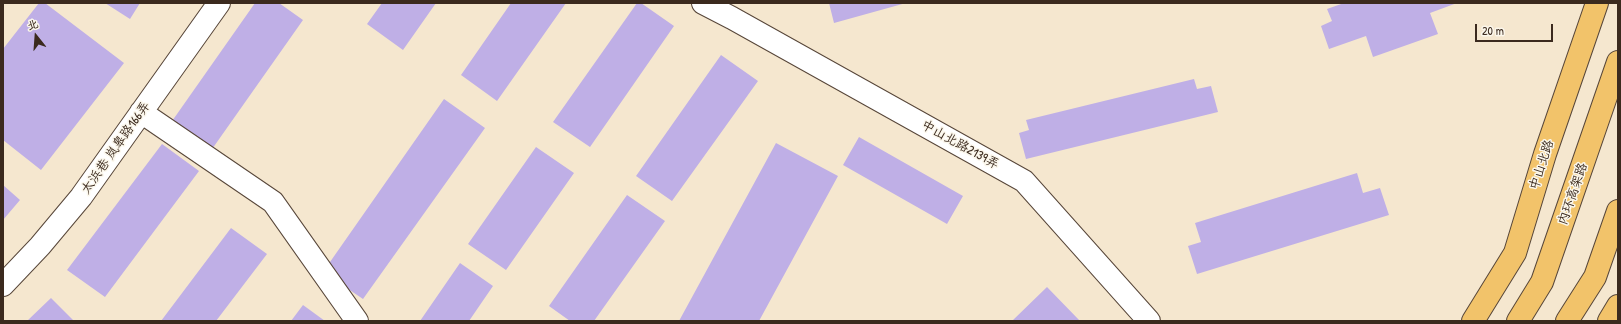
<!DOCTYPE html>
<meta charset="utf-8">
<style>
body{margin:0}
#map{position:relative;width:1621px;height:324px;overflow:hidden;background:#f5e7cf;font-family:"Patrick Hand","LXGW WenKai TC",sans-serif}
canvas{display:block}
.frame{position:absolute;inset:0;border:4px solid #3b2a1e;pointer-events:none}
.north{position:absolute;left:16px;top:16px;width:40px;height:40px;-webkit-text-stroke:3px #fbf7ec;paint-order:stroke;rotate:343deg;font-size:11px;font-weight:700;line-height:16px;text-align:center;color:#3b2a1e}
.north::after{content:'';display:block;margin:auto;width:14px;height:18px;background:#3b2a1e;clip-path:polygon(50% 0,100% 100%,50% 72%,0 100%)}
.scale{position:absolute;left:1475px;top:24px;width:78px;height:18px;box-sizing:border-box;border:2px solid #3b2a1e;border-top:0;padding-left:5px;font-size:12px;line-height:14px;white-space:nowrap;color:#3b2a1e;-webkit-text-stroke:3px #fbf7ec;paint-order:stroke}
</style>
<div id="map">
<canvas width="1621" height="324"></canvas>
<div class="frame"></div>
<div class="north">北</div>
<div class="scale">20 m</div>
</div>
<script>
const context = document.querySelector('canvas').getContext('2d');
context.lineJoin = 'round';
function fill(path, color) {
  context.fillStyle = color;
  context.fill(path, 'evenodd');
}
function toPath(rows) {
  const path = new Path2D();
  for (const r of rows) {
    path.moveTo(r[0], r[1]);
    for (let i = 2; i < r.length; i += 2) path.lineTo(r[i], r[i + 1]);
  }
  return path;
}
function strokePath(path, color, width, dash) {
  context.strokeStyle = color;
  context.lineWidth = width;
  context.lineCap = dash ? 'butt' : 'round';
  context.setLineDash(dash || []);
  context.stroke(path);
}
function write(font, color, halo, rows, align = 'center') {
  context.font = font + ' "Patrick Hand","LXGW WenKai TC",sans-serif';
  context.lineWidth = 3;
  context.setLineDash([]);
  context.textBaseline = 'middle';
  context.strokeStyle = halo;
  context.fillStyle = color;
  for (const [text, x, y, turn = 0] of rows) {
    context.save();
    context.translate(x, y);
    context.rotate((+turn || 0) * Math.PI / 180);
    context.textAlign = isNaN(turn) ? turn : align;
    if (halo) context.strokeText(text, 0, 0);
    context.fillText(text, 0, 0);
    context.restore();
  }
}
fill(toPath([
 [39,3,45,3,124,63,41,170,3,140,3,49],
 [105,3,140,3,130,19],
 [255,3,279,3,303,20,210,152,170,124],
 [382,3,436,3,403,50,367,24],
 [511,3,566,3,497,101,461,75],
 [637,3,641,3,674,26,590,147,553,122],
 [829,3,906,3,834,23],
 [1344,3,1457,3,1430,13,1438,34,1373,57,1366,36,1329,49,1321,26,1332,21,1327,9],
 [721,55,758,81,672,201,636,176],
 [1194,79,1197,89,1211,86,1218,112,1026,159,1019,133,1029,130,1026,120],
 [444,99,485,128,363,299,323,272],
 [859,137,963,196,947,224,843,165],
 [776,143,838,176,759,321,679,321],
 [162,144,199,171,105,297,67,270],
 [536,147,574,173,506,270,468,244],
 [1357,173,1363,193,1380,188,1389,215,1197,274,1188,246,1201,242,1195,223],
 [3,185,20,200,3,220],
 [627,195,665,221,594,321,570,321,549,306],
 [231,228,267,254,216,321,161,321],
 [460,263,493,286,469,321,420,321],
 [1047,287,1080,321,1012,321],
 [51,298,74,321,27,321],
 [303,305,325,321,291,321]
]), '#bfafe6');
const minor = toPath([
 [703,3,732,18,1024,181,1149,321],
 [141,112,273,202,357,321],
 [3,285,40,246,81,197,219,3]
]);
const major = toPath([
 [1473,321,1515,253,1545,154,1597,3],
 [1609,321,1618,306]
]);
const highway = toPath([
 [1518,321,1542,282,1618,62],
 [1567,321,1595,277,1618,211]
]);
strokePath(minor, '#574639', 24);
strokePath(major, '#574639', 24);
strokePath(highway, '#574639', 24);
strokePath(minor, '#fff', 22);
strokePath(major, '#f2c36a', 22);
strokePath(highway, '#f2c36a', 22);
write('13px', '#3b2a1e', '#fbf7ec', [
 ["中山北路2139弄",960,145,29],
 ["太浜巷 岚皋路166弄",116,148,-55],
 ["中山北路",1542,165,-72],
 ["内环高架路",1573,194,-71]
]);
</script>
